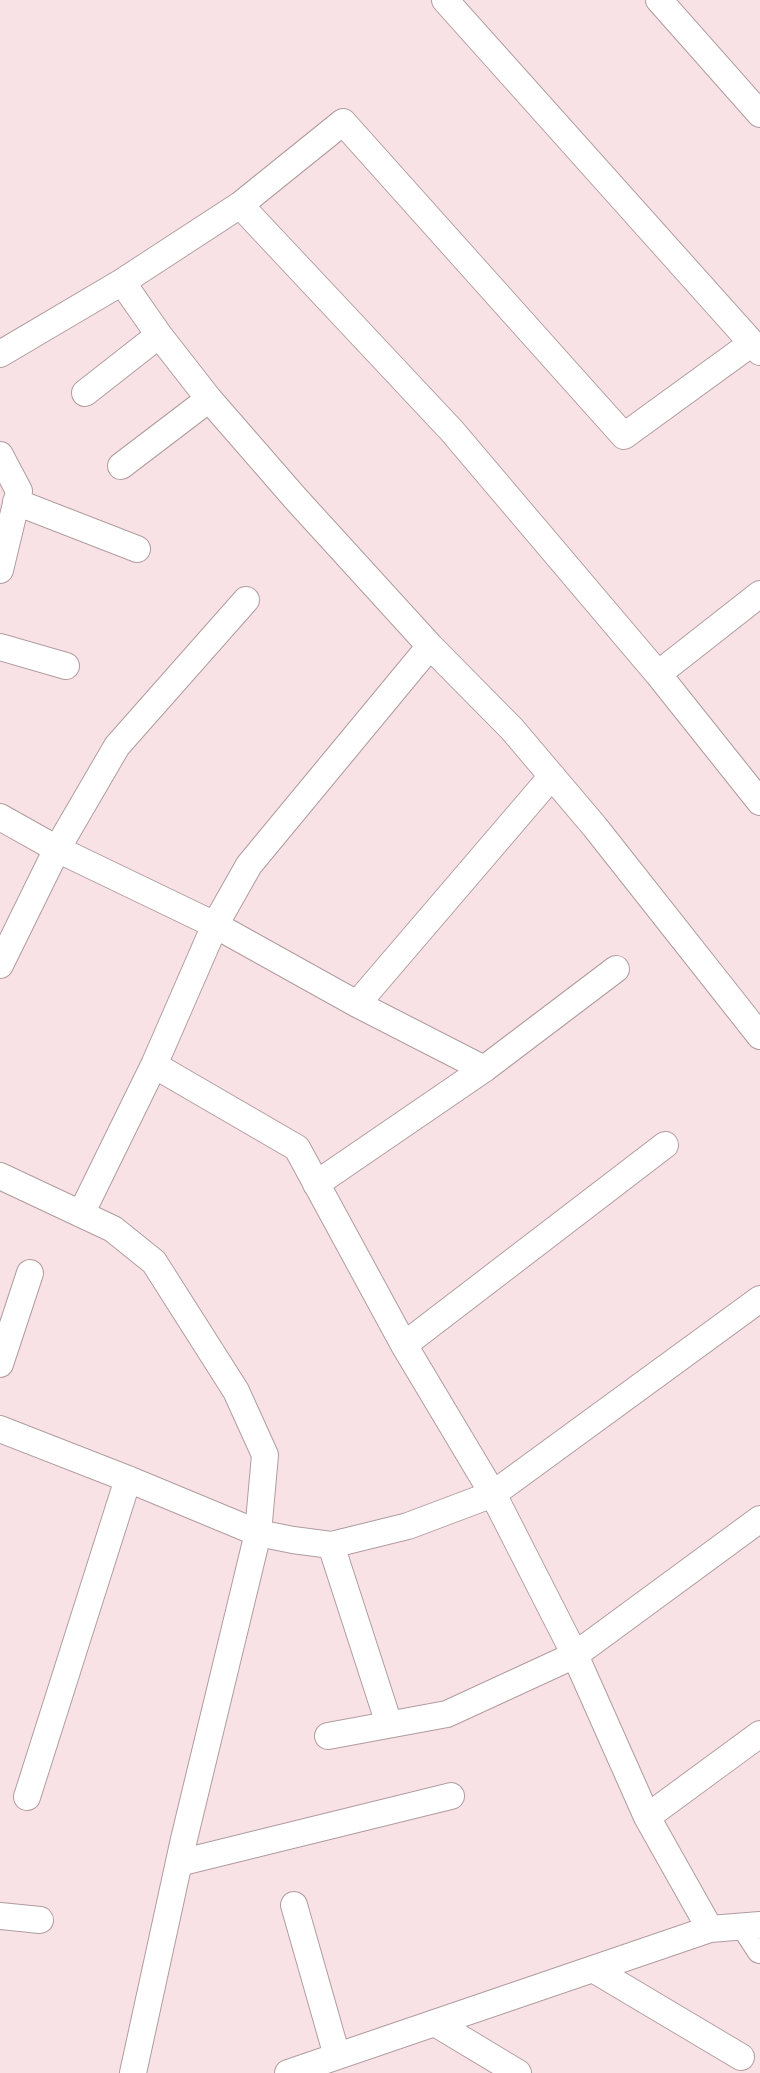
<!DOCTYPE html>
<style>
body{margin:0}
canvas{display:block;background:#f8e2e6}
</style>
<canvas width="760" height="2073"></canvas>
<script>
const context = document.querySelector('canvas').getContext('2d');
context.lineJoin = 'round';
function toPath(rows) {
  const path = new Path2D();
  for (const r of rows) {
    path.moveTo(r[0], r[1]);
    for (let i = 2; i < r.length; i += 2) path.lineTo(r[i], r[i + 1]);
  }
  return path;
}
function strokePath(path, color, width, dash) {
  context.strokeStyle = color;
  context.lineWidth = width;
  context.lineCap = dash ? 'butt' : 'round';
  context.setLineDash(dash || []);
  context.stroke(path);
}
const minor = toPath([
 [445,0,760,352],
 [659,0,760,114],
 [240,205,452,431,658,674,760,802],
 [122,282,159,335,209,399,296,499,430,646,512,729,595,827,760,1036],
 [0,354,122,282,240,205,343,122,624,436,752,343],
 [85,393,159,335],
 [0,455,19,491,0,570],
 [121,466,209,399],
 [16,502,137,549],
 [0,647,66,666],
 [658,674,760,594],
 [0,817,57,849,215,925,357,1004,484,1069],
 [0,965,57,849,117,746,246,600],
 [357,1004,552,776],
 [154,1065,297,1148,404,1345,493,1494,575,1655,647,1817,710,1929],
 [0,1176,113,1229,154,1262,236,1391,265,1455,258,1533,184,1839,133,2073],
 [316,1184,484,1069,616,969],
 [81,1214,154,1065,215,925,249,865,430,646],
 [404,1345,665,1145],
 [0,1364,30,1273],
 [0,1429,128,1479,258,1533,293,1540,331,1545,408,1526,493,1494,760,1299],
 [331,1545,389,1724],
 [328,1736,447,1714,575,1655,760,1519],
 [27,1797,128,1479],
 [647,1817,760,1734],
 [179,1863,451,1796],
 [294,1905,337,2056],
 [0,1916,40,1920],
 [745,1927,760,1950],
 [593,1969,741,2057],
 [435,2023,518,2073],
 [288,2073,710,1929,760,1925]
]);
strokePath(minor, '#b09c9f', 28);
strokePath(minor, '#fff', 26);
</script>
